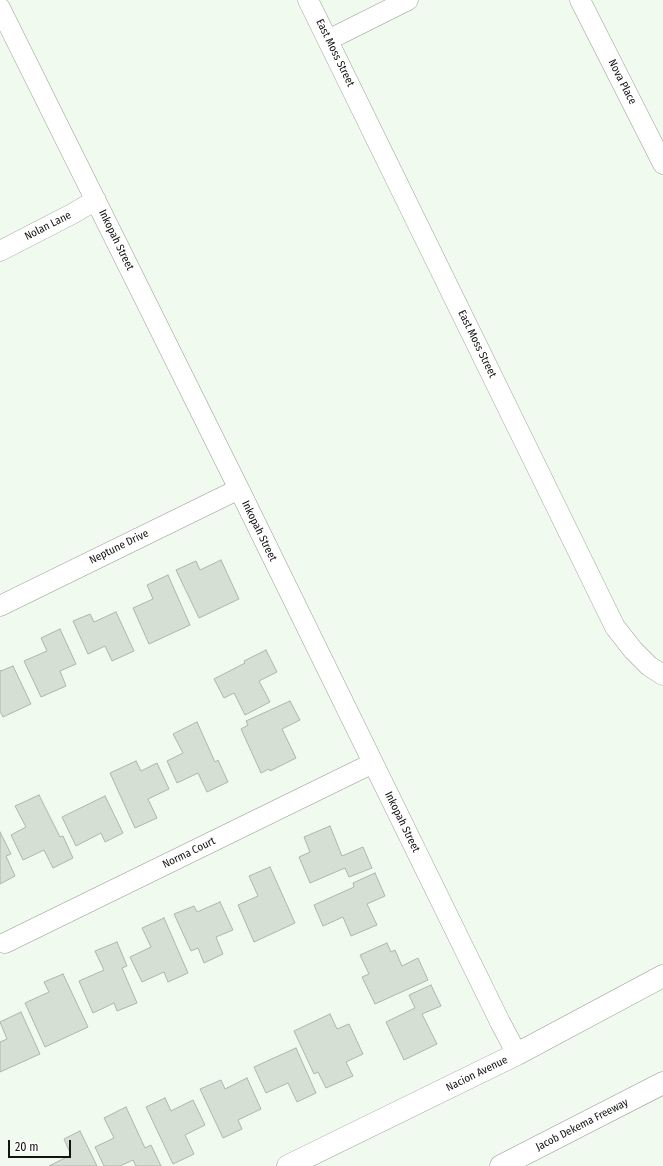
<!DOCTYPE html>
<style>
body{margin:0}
#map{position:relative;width:663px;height:1166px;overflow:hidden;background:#f1faef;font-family:"Fira Sans Condensed",sans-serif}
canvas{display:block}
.scale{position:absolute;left:8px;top:1140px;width:63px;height:18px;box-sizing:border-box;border:2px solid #111410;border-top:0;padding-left:5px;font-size:12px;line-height:14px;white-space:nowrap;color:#111410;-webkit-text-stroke:3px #fff;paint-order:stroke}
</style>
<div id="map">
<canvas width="663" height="1166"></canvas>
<div class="scale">20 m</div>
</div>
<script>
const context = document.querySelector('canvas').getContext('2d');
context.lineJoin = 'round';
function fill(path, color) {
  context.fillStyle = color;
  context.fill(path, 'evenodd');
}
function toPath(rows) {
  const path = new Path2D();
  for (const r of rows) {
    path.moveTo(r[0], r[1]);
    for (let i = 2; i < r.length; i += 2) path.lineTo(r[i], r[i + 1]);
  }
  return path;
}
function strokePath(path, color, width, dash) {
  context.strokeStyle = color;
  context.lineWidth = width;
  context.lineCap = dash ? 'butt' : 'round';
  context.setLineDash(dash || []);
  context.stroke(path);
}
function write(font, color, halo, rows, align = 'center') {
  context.font = font + ' "Fira Sans Condensed",sans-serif';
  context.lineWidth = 3;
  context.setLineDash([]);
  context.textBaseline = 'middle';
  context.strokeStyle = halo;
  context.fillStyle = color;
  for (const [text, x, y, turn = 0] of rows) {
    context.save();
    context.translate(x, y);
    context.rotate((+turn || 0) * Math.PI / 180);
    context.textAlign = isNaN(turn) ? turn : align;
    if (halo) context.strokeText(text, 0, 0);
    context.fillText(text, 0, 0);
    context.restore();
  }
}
const building = toPath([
 [221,560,239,599,199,618,176,570,196,561,200,570,221,560],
 [168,575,190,625,149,644,133,608,153,599,147,585,168,575],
 [116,612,134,651,112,661,105,646,88,654,73,621,90,614,94,622,116,612],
 [60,629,76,664,60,671,66,686,41,697,24,661,47,651,41,638,60,629],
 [266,650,277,672,259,681,270,702,245,715,234,693,224,698,214,679,245,663,244,661,266,650],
 [13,666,31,704,3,717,0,711,0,670,1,671,13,666],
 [290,701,300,720,282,729,296,758,270,771,269,769,261,773,241,729,248,725,246,721,290,701],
 [197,722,215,762,218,760,228,782,207,792,198,773,177,783,167,761,183,753,173,734,197,722],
 [136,761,141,771,157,763,169,789,148,799,157,818,135,828,110,773,136,761],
 [39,795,60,837,63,836,73,858,53,868,44,850,23,860,11,835,26,827,15,806,39,795],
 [105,796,123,833,105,842,101,833,76,846,62,817,105,796],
 [330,826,342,856,363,847,372,868,349,877,345,868,310,883,299,857,310,852,304,837,330,826],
 [0,832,11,854,6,856,15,876,0,884,0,832],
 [270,867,295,923,254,942,238,905,258,896,249,876,270,867],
 [375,873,385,896,367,904,377,925,351,936,343,917,323,926,314,905,354,887,353,883,375,873],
 [220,902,233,930,216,937,223,954,204,963,198,948,191,951,174,914,194,906,197,912,220,902],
 [164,918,188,973,168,982,164,972,142,982,130,957,151,947,142,928,164,918],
 [117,942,127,966,122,968,137,1003,117,1011,114,1003,93,1013,79,981,104,970,95,951,117,942],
 [387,943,391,952,395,950,402,966,418,958,428,980,375,1004,362,977,369,974,360,955,387,943],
 [63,974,88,1027,45,1047,25,1003,49,992,44,982,63,974],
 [431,985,441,1006,422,1014,437,1044,404,1060,386,1022,415,1008,409,995,431,985],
 [21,1012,40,1054,0,1072,0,1042,7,1039,0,1022,21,1012],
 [330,1014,337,1029,349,1024,363,1054,346,1062,353,1076,326,1088,318,1072,314,1074,294,1031,330,1014],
 [296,1048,316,1093,297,1102,288,1083,266,1093,254,1067,296,1048],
 [247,1078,261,1109,238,1120,242,1129,223,1138,200,1089,221,1080,225,1089,247,1078],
 [165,1098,171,1111,193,1100,205,1125,185,1135,194,1154,173,1164,146,1107,165,1098],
 [126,1107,145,1148,151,1145,161,1166,136,1166,133,1160,120,1166,104,1166,95,1147,114,1138,104,1118,126,1107],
 [80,1131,97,1166,49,1166,71,1155,64,1139,80,1131]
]);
fill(building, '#d5dfd3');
strokePath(building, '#adb6ac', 1);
const street = toPath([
 [308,0,615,627,633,650,649,666,663,675],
 [580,0,663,164],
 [0,8,239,489,500,1022,517,1054],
 [328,40,408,0],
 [0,251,72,214,96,200],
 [0,606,239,489],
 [5,943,373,763]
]);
const secondary = toPath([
 [288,1166,517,1054,663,976]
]);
const highway = toPath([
 [501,1166,663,1083]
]);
strokePath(street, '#949c92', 21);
strokePath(secondary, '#949c92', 23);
strokePath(highway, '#949c92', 23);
strokePath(street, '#fff', 20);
strokePath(secondary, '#fff', 22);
strokePath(highway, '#fff', 22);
write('11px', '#111410', '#fff', [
 ["East Moss Street",335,53,64],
 ["Nova Place",622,82,63],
 ["Nolan Lane",48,226,-27],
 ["Inkopah Street",116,240,64],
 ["East Moss Street",477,344,64],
 ["Inkopah Street",259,531,64],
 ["Neptune Drive",119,547,-26],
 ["Inkopah Street",402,822,64],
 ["Norma Court",189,853,-26],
 ["Nacion Avenue",477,1074,-26],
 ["Jacob Dekema Freeway",582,1125,-27]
]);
</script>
